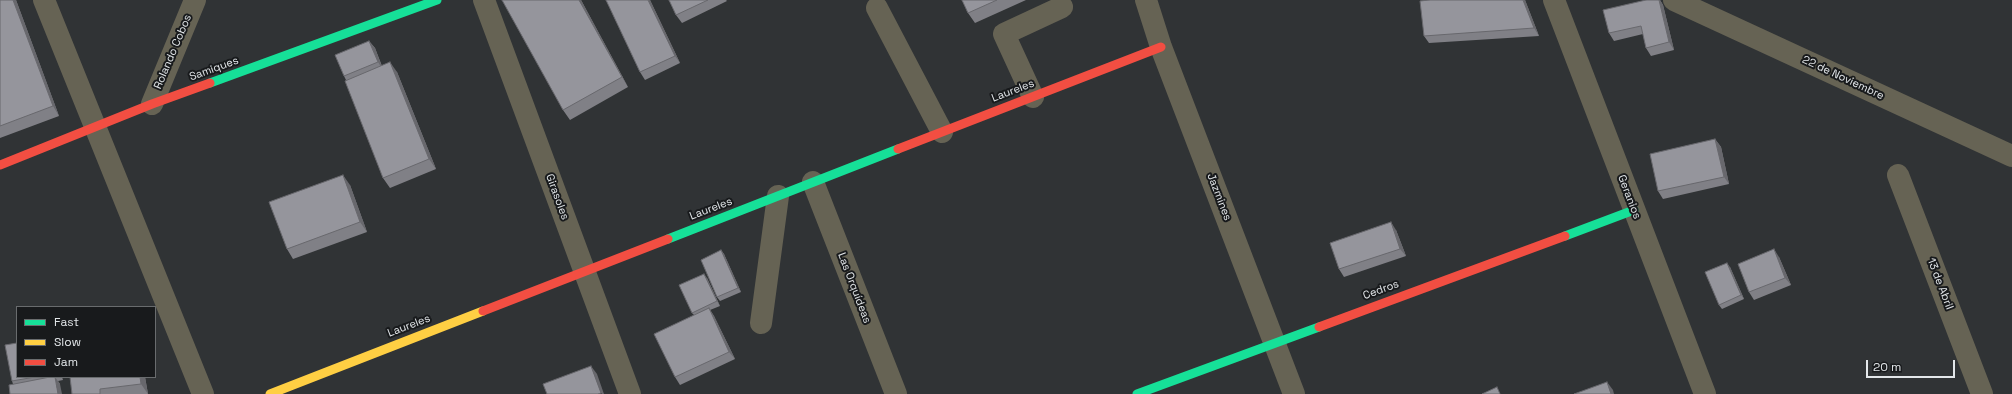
<!DOCTYPE html>
<meta charset="utf-8">
<style>
body{margin:0}
#map{position:relative;width:2012px;height:394px;overflow:hidden;background:#303335;font-family:"Space Grotesk",sans-serif}
canvas{display:block}
.legend{position:absolute;left:16px;top:306px;width:140px;height:72px;box-sizing:border-box;background:#181a1c;border:1px solid #696c6e;margin:0;padding:5px 7px;list-style:none;font-size:12px;color:#e3e7ea}
.legend li{display:flex;align-items:center;gap:8px;height:20px}
.legend b{width:20px;border:1px solid #696c6e}
.scale{position:absolute;left:1866px;top:360px;width:89px;height:18px;box-sizing:border-box;border:2px solid #e3e7ea;border-top:0;padding-left:5px;font-size:12px;line-height:14px;white-space:nowrap;color:#e3e7ea;-webkit-text-stroke:3px #181a1c;paint-order:stroke}
</style>
<div id="map">
<canvas width="2012" height="394"></canvas>
<ul class="legend">
<li><b style="height:5px;background:#16e098"></b>Fast</li>
<li><b style="height:5px;background:#ffcf43"></b>Slow</li>
<li><b style="height:5px;background:#f24e42"></b>Jam</li>
</ul>
<div class="scale">20 m</div>
</div>
<script>
const context = document.querySelector('canvas').getContext('2d');
context.lineJoin = 'round';
function toPath(rows) {
  const path = new Path2D();
  for (const r of rows) {
    path.moveTo(r[0], r[1]);
    for (let i = 2; i < r.length; i += 2) path.lineTo(r[i], r[i + 1]);
  }
  return path;
}
function strokePath(path, color, width, dash) {
  context.strokeStyle = color;
  context.lineWidth = width;
  context.lineCap = dash ? 'butt' : 'round';
  context.setLineDash(dash || []);
  context.stroke(path);
}
function fill(path, color) {
  context.fillStyle = color;
  context.fill(path, 'evenodd');
}
function write(font, color, halo, rows, align = 'center') {
  context.font = font + ' "Space Grotesk",sans-serif';
  context.lineWidth = 4;
  context.setLineDash([]);
  context.textBaseline = 'middle';
  context.strokeStyle = halo;
  context.fillStyle = color;
  for (const [text, x, y, turn = 0] of rows) {
    context.save();
    context.translate(x, y);
    context.rotate((+turn || 0) * Math.PI / 180);
    context.textAlign = isNaN(turn) ? turn : align;
    if (halo) context.strokeText(text, 0, 0);
    context.fillText(text, 0, 0);
    context.restore();
  }
}
strokePath(toPath([
 [44,0,203,394],
 [484,0,630,394],
 [1146,0,1161,47,1294,394],
 [1554,0,1705,394],
 [1674,0,2012,156],
 [877,8,942,132],
 [1033,97,1004,34,1062,7],
 [152,104,195,0],
 [1898,175,1982,394],
 [813,182,896,394],
 [761,323,778,196]
]), '#666354', 22);
strokePath(toPath([
 [210,83,437,0],
 [1565,236,1634,210],
 [668,239,898,149],
 [1137,394,1319,327]
]), '#16e098', 9);
strokePath(toPath([
 [270,394,483,311]
]), '#ffcf43', 9);
strokePath(toPath([
 [898,149,1161,47],
 [0,165,152,104,210,83],
 [483,311,668,239],
 [1319,327,1565,236]
]), '#f24e42', 9);
fill(toPath([
 [0,0,16,0,59,116,0,138],
 [581,0,628,87,570,120,563,110],
 [606,0,650,0,680,63,645,80,640,72],
 [669,0,726,0,727,1,682,23,676,15],
 [962,0,1026,0,975,23,968,13],
 [1429,0,1525,0,1539,36,1429,43,1424,36],
 [1646,0,1660,0,1663,5,1674,50,1651,56,1646,48,1643,34,1614,41,1609,33],
 [369,41,375,48,382,66,397,72,436,169,390,188,383,178,346,80,344,76],
 [1715,139,1721,147,1729,184,1663,199,1658,191],
 [350,185,367,232,293,259,287,249],
 [1396,230,1406,256,1344,277,1339,269],
 [721,250,724,254,741,292,720,301,717,297],
 [1779,257,1791,285,1754,300,1749,292],
 [1730,267,1744,299,1722,309,1719,305],
 [707,278,720,306,710,310,714,316,735,359,680,385,675,377,694,315,692,313],
 [17,377,62,377,63,380,58,381,60,384,13,384,12,381],
 [70,377,145,377,148,394,72,394]
]), '#808086');
fill(toPath([
 [13,0,16,0,59,116,53,106],
 [579,0,581,0,628,87,622,77],
 [648,0,650,0,680,63,675,56],
 [1523,0,1525,0,1539,36,1534,28],
 [1659,0,1660,0,1663,5,1674,50,1669,42],
 [369,41,375,48,383,70,378,62],
 [390,62,397,72,436,169,429,159],
 [1715,139,1721,147,1729,184,1724,177],
 [343,175,350,185,367,232,360,222],
 [1391,222,1396,230,1406,256,1400,249],
 [1774,249,1779,257,1791,285,1785,278],
 [721,250,724,254,741,292,738,288],
 [1727,263,1730,267,1744,299,1741,295],
 [704,274,707,278,720,306,717,301],
 [709,308,714,316,735,359,729,352],
 [591,366,597,374,604,394,602,394,601,393],
 [55,377,60,384,62,394,58,394],
 [140,377,145,377,148,394,141,384],
 [1607,382,1613,390,1614,394,1611,394]
]), '#68686d');
const building = toPath([
 [0,0,13,0,53,106,0,126,0,0],
 [502,0,579,0,622,77,563,110,502,0],
 [606,0,648,0,675,56,640,72,606,0],
 [669,0,708,0,676,15,669,0],
 [962,0,997,0,968,13,962,0],
 [1429,0,1523,0,1534,28,1424,36,1420,1,1429,0],
 [1646,0,1659,0,1669,42,1646,48,1641,26,1609,33,1603,10,1646,0],
 [369,41,378,62,344,76,335,55,369,41],
 [390,62,429,159,383,178,345,81,390,62],
 [1715,139,1724,177,1658,191,1650,154,1715,139],
 [343,175,360,222,287,249,269,202,343,175],
 [1391,222,1400,249,1339,269,1330,243,1391,222],
 [1774,249,1785,278,1749,292,1738,264,1774,249],
 [721,250,738,288,717,297,701,260,721,250],
 [1727,263,1741,295,1719,305,1705,272,1727,263],
 [704,274,717,301,692,313,679,285,704,274],
 [709,308,729,352,675,377,654,334,709,308],
 [17,343,17,377,35,377,12,381,5,345,17,343],
 [591,366,601,393,598,394,547,394,543,384,591,366],
 [50,377,55,377,58,394,10,394,9,385,50,377],
 [70,377,140,377,141,384,100,389,100,394,72,394,70,377],
 [1607,382,1611,394,1574,394,1607,382],
 [1497,387,1500,394,1482,394,1497,387]
]);
fill(building, '#95959c');
strokePath(building, '#68686d', 1);
write('11px', '#e3e7ea', '#181a1c', [
 ["Rolando Cobos",173,52,-67],
 ["Samiques",214,69,-20],
 ["22 de Noviembre",1843,78,25],
 ["Laureles",1013,91,-21],
 ["Girasoles",557,197,70],
 ["Jazmines",1219,197,69],
 ["Geranios",1629,197,69],
 ["Laureles",711,209,-21],
 ["13 de Abril",1940,284,69],
 ["Las Orquídeas",854,288,69],
 ["Cedros",1381,290,-20],
 ["Laureles",409,326,-21]
]);
</script>
